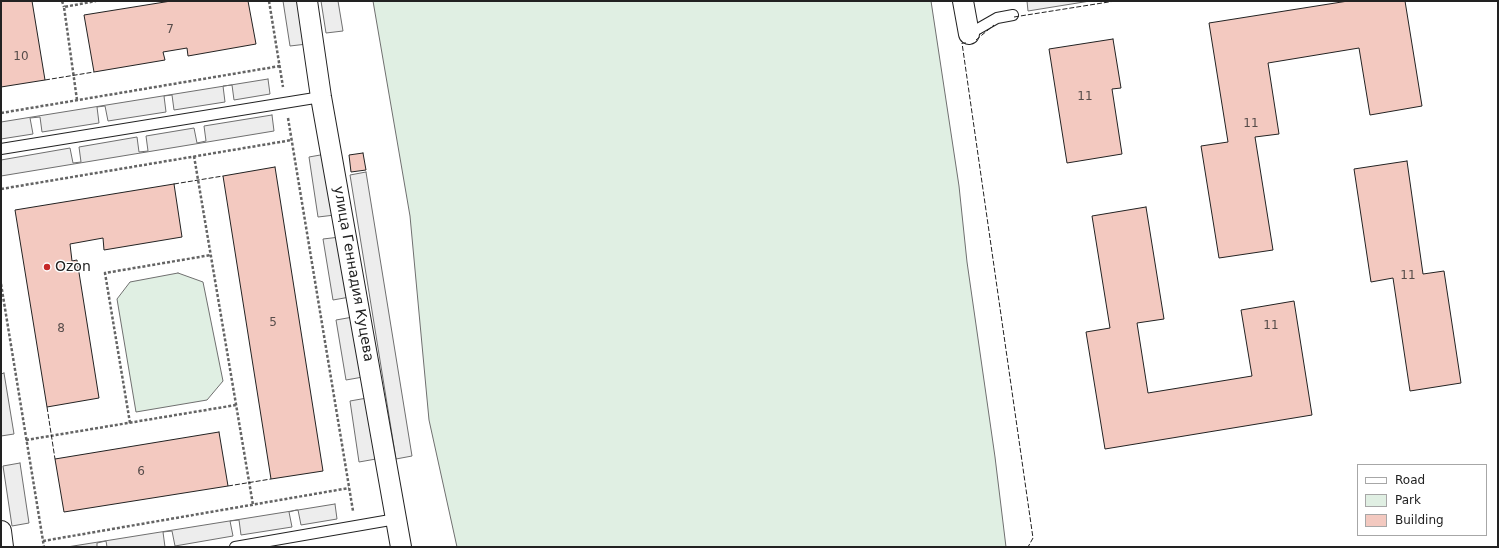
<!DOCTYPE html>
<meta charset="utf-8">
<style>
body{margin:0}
#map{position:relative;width:1499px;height:548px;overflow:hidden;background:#fff;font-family:"DejaVu Sans",sans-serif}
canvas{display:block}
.frame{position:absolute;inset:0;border:2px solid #222;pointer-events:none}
.legend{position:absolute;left:1357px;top:464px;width:130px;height:72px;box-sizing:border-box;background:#fff;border:1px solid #a7a7a7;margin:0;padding:5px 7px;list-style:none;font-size:12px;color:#222}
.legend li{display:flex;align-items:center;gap:8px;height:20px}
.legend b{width:20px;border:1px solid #a7a7a7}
</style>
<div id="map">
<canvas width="1499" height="548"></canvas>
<div class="frame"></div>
<ul class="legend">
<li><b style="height:5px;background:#fff"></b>Road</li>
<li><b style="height:11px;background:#e0efe3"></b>Park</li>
<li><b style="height:11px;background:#f3c9c0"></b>Building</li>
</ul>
</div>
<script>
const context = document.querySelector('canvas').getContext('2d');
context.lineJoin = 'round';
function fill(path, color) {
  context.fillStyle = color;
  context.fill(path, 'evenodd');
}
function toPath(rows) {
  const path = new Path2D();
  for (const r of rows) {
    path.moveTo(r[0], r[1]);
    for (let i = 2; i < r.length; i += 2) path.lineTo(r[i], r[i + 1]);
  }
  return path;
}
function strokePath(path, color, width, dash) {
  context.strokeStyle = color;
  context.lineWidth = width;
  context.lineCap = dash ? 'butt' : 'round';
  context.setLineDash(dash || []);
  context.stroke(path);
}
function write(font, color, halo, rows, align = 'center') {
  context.font = font + ' "DejaVu Sans",sans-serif';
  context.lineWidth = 3;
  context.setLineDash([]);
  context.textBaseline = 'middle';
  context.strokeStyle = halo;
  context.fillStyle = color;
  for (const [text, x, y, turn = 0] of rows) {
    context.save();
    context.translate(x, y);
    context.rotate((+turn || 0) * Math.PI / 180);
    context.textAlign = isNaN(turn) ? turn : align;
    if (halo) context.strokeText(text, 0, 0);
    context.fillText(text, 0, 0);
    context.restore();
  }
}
const green = toPath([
 [373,1,931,1,959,186,967,262,995,457,1006,547,457,547,429,420,410,216,373,1],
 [178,273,203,282,223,381,207,400,136,412,117,299,130,282,178,273]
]);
fill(green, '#e0efe3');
strokePath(green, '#6f6f6f', 1);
const parking = toPath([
 [283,1,301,1,307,44,290,46,283,1],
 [321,1,338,1,343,31,326,33,321,1],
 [1027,1,1090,1,1028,11,1027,1],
 [268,79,270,94,234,100,232,85,223,86,225,102,174,110,172,95,164,96,166,112,108,121,105,106,97,107,99,123,42,132,40,117,30,118,33,134,1,139,1,122,268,79],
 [272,115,274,131,1,176,1,160,70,148,73,163,81,162,79,147,137,137,139,152,148,151,146,136,194,128,197,143,206,141,204,126,272,115],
 [326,154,335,215,318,217,309,157,326,154],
 [366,172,412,456,396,459,350,175,366,172],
 [340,237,350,297,333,300,323,239,340,237],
 [353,317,363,377,346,380,336,320,353,317],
 [4,373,14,434,1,436,1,374,4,373],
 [367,398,376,459,359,462,350,401,367,398],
 [20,463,29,523,12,526,3,466,20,463],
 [335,504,337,519,301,525,298,510,296,510,289,512,292,527,241,535,239,520,230,521,233,536,175,546,172,531,163,532,165,547,107,547,106,541,97,543,97,547,67,547,298,510,335,504]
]);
fill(parking, '#ededed');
strokePath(parking, '#6f6f6f', 1);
const building = toPath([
 [1,1,32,1,45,80,1,87,1,1],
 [171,1,248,1,256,44,188,56,187,48,163,52,165,60,94,72,84,15,171,1],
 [1348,1,1405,1,1422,106,1370,115,1359,48,1268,63,1279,134,1255,137,1273,250,1219,258,1201,146,1228,142,1209,23,1348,1],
 [1113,39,1121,88,1112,89,1122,154,1067,163,1049,49,1113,39],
 [363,153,366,170,351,172,349,155,363,153],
 [1407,161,1423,274,1444,271,1461,383,1410,391,1393,278,1371,282,1354,169,1407,161],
 [275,167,323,471,271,479,223,176,275,167],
 [174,184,182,237,104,250,103,238,70,244,72,261,77,260,99,398,47,407,15,210,174,184],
 [1146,207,1164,319,1137,323,1148,393,1252,376,1241,310,1294,301,1312,415,1105,449,1086,332,1110,328,1092,216,1146,207],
 [219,432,228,486,64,512,55,459,219,432]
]);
fill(building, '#f3c9c0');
strokePath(building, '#222', 1);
const service = toPath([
 [969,34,997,18,1013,15],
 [1,149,321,97],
 [235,547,396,519]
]);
const minor = toPath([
 [307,1,321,97,401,547],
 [963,1,969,34],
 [1,531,3,547]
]);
strokePath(service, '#222', 12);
strokePath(minor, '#222', 22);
strokePath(toPath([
 [62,1,64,7],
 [269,1,283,87],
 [77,100,64,7,96,1],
 [1,113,280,66],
 [288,118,353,511],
 [194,156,253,505],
 [1,189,292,140],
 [1,284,44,547],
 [130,423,105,273,211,255],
 [26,440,236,405],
 [43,541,349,488]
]), '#646464', 2.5, [3, 2]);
strokePath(service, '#fff', 10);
strokePath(minor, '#fff', 20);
strokePath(toPath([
 [1014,17,1115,1],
 [976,40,994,25],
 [966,43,962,43,1033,538,1028,547],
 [45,80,94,72],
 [174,184,223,176],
 [47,407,55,459],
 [228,486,271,479]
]), '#222', 1, [5, 2]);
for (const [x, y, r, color] of [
 [47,267,4,"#c62828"]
]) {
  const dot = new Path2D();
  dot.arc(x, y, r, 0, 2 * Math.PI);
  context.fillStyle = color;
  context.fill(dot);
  strokePath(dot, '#fff', 1.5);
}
write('12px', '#564c4a', null, [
 ["7",170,30],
 ["10",21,57],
 ["11",1085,97],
 ["11",1251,124],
 ["11",1408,276],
 ["5",273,323],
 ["11",1271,326],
 ["8",61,329],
 ["6",141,472]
]);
write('14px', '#222', '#fff', [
 ["Ozon",55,267]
], 'left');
write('14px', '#222', '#fff', [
 ["улица Геннадия Куцева",353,274,80]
]);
</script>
